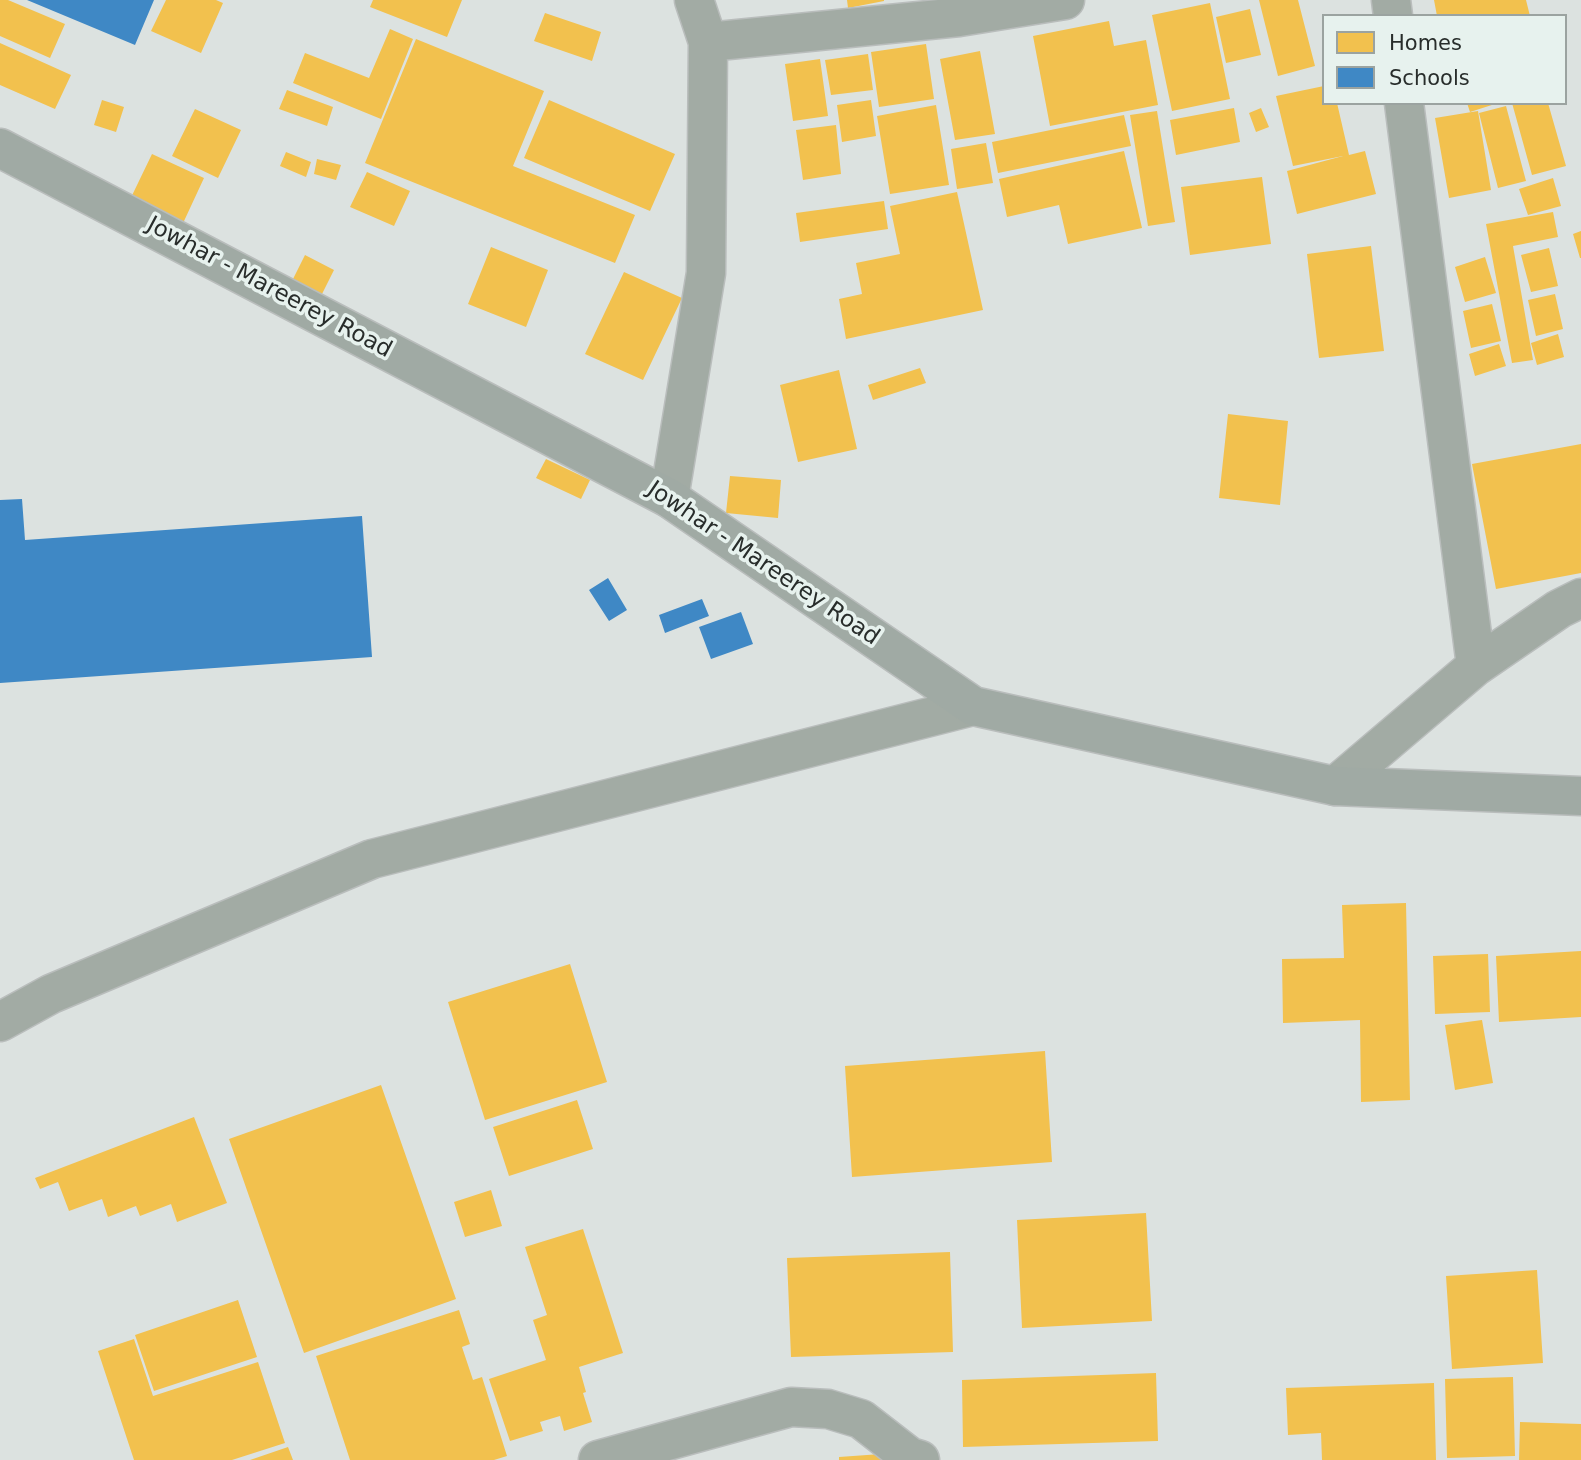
<!DOCTYPE html>
<style>
body{margin:0}
#map{position:relative;width:1581px;height:1460px;overflow:hidden;background:#dce2e0;font-family:"DejaVu Sans",sans-serif}
canvas{display:block}
.legend{position:absolute;left:1322px;top:14px;width:245px;height:91px;box-sizing:border-box;background:#e7f2ee;border:2px solid #9ba3a0;margin:0;padding:9px 12px;list-style:none;font-size:21px;color:#282d2b}
.legend li{display:flex;align-items:center;gap:14px;height:35px}
.legend b{width:35px;border:2px solid #9ba3a0}
</style>
<div id="map">
<canvas width="1581" height="1460"></canvas>
<ul class="legend">
<li><b style="height:19px;background:#f2c14e"></b>Homes</li>
<li><b style="height:19px;background:#3f88c5"></b>Schools</li>
</ul>
</div>
<script>
const context = document.querySelector('canvas').getContext('2d');
context.lineJoin = 'round';
function fill(path, color) {
  context.fillStyle = color;
  context.fill(path, 'evenodd');
}
function toPath(rows) {
  const path = new Path2D();
  for (const r of rows) {
    path.moveTo(r[0], r[1]);
    for (let i = 2; i < r.length; i += 2) path.lineTo(r[i], r[i + 1]);
  }
  return path;
}
function strokePath(path, color, width, dash) {
  context.strokeStyle = color;
  context.lineWidth = width;
  context.lineCap = dash ? 'butt' : 'round';
  context.setLineDash(dash || []);
  context.stroke(path);
}
function write(font, color, halo, rows, align = 'center') {
  context.font = font + ' "DejaVu Sans",sans-serif';
  context.lineWidth = 7;
  context.setLineDash([]);
  context.textBaseline = 'middle';
  context.strokeStyle = halo;
  context.fillStyle = color;
  for (const [text, x, y, turn = 0] of rows) {
    context.save();
    context.translate(x, y);
    context.rotate((+turn || 0) * Math.PI / 180);
    context.textAlign = isNaN(turn) ? turn : align;
    if (halo) context.strokeText(text, 0, 0);
    context.fillText(text, 0, 0);
    context.restore();
  }
}
fill(toPath([
 [0,0,8,0,65,24,50,58,0,36],
 [166,0,216,0,223,3,201,53,151,31],
 [373,0,462,0,447,37,370,7],
 [847,0,884,0,884,1,848,8],
 [1259,0,1298,0,1315,66,1278,76],
 [1434,0,1526,0,1530,16,1437,16],
 [1210,3,1230,99,1172,111,1152,15],
 [1250,9,1261,55,1226,63,1216,17],
 [545,13,601,32,592,61,534,41],
 [1109,21,1114,46,1146,40,1158,105,1050,126,1033,36],
 [390,29,413,39,381,119,293,83,305,53,369,78],
 [416,39,544,91,513,166,635,215,615,263,365,163],
 [0,43,71,75,55,109,0,85],
 [926,44,934,99,879,107,871,52],
 [980,51,995,134,955,140,940,59],
 [868,54,873,90,831,95,825,60],
 [820,59,828,116,793,121,785,64],
 [1324,86,1324,103,1337,103,1349,155,1365,151,1376,194,1297,214,1287,171,1343,156,1293,166,1276,96],
 [287,90,333,107,327,126,279,109],
 [102,100,124,107,116,132,94,125],
 [549,100,675,154,650,211,524,158],
 [871,100,876,136,842,142,837,105],
 [1467,103,1495,103,1495,104,1470,112],
 [1512,103,1548,103,1566,166,1532,175],
 [936,105,949,185,890,194,877,116],
 [1506,106,1526,181,1498,188,1479,113],
 [1234,108,1240,142,1176,155,1170,120],
 [1261,108,1269,127,1256,132,1249,113],
 [195,109,241,130,218,178,172,156],
 [1157,111,1175,222,1148,226,1130,115],
 [1478,111,1491,190,1449,198,1435,118],
 [1124,115,1131,146,998,173,992,142],
 [836,125,841,174,803,180,796,130],
 [986,143,993,183,957,189,951,149],
 [1124,151,1142,228,1068,244,1059,205,1007,217,999,179],
 [286,152,311,162,306,177,280,166],
 [152,154,204,178,178,234,125,210],
 [317,159,341,165,336,180,314,174],
 [367,172,410,191,394,226,350,207],
 [1262,177,1271,244,1190,255,1181,187],
 [1553,178,1561,206,1528,215,1519,189],
 [957,192,983,310,846,339,839,299,862,294,856,263,900,254,890,206],
 [884,201,888,229,800,242,796,213],
 [1553,212,1558,237,1513,246,1533,360,1512,363,1486,224],
 [1581,231,1581,258,1580,258,1573,234],
 [1371,246,1384,351,1319,358,1307,254],
 [491,247,548,270,526,327,468,304],
 [1549,248,1558,286,1531,292,1521,255],
 [305,255,334,270,316,306,287,291],
 [1485,257,1496,293,1465,302,1455,267],
 [624,272,682,298,643,380,585,354],
 [1555,294,1563,329,1536,336,1528,300],
 [1492,304,1501,341,1471,348,1463,311],
 [1558,334,1564,357,1537,365,1531,343],
 [1499,344,1506,366,1475,376,1469,354],
 [920,368,926,383,873,400,868,385],
 [839,370,857,449,798,462,780,385],
 [1228,414,1288,421,1280,505,1219,498],
 [1581,444,1581,573,1496,589,1472,464],
 [546,459,590,480,581,499,536,478],
 [730,476,781,480,778,518,726,513],
 [1406,903,1410,1100,1361,1102,1360,1020,1283,1023,1282,959,1344,958,1342,905],
 [1581,951,1581,1017,1499,1022,1496,956],
 [1488,954,1490,1012,1435,1014,1433,956],
 [570,964,607,1082,485,1120,448,1002],
 [1482,1020,1493,1083,1455,1090,1445,1025],
 [1045,1051,1052,1162,852,1177,845,1066],
 [381,1085,456,1299,304,1353,229,1139],
 [577,1100,593,1149,509,1176,493,1127],
 [194,1117,227,1203,177,1222,171,1204,140,1216,136,1206,108,1217,102,1199,69,1211,58,1182,40,1189,35,1178],
 [491,1190,502,1226,465,1237,454,1202],
 [1146,1213,1152,1321,1022,1328,1017,1220],
 [583,1229,623,1353,579,1367,586,1392,583,1393,592,1422,564,1431,560,1416,540,1422,543,1431,510,1441,489,1379,546,1360,533,1320,547,1315,525,1247],
 [950,1252,953,1352,791,1357,787,1258],
 [1537,1270,1543,1363,1452,1369,1446,1276],
 [238,1300,257,1357,154,1391,135,1335],
 [459,1310,470,1344,462,1347,473,1380,482,1377,507,1456,494,1460,350,1460,316,1356],
 [134,1339,153,1396,258,1362,285,1443,232,1460,134,1460,98,1351],
 [1156,1373,1158,1441,963,1447,962,1380],
 [1513,1377,1515,1456,1447,1458,1445,1379],
 [1434,1383,1436,1460,1322,1460,1321,1433,1288,1435,1286,1388],
 [1520,1422,1581,1424,1581,1460,1519,1460],
 [288,1447,293,1460,250,1460],
 [881,1454,882,1460,839,1460,839,1457]
]), '#f2c14e');
fill(toPath([
 [27,0,154,0,135,45],
 [22,499,25,540,362,516,372,657,0,683,0,500],
 [608,578,627,610,609,621,589,590],
 [702,599,709,616,665,633,659,615],
 [741,612,753,644,711,659,699,627]
]), '#3f88c5');
const street = toPath([
 [1391,0,1393,16],
 [708,42,959,17,1065,0],
 [1404,103,1476,666],
 [669,498,706,273,708,42,694,0],
 [1335,786,1476,666,1559,609,1581,598],
 [0,1022,51,994,372,859,973,706],
 [598,1460,791,1407,828,1409,861,1419,910,1457,920,1460]
]);
const secondary = toPath([
 [0,148,669,498,973,706,1335,786,1581,796]
]);
strokePath(street, '#b9bdbc', 41);
strokePath(secondary, '#b9bdbc', 41);
strokePath(street, '#a2aba4', 38);
strokePath(secondary, '#a0aaa4', 38);
write('23px', '#282d2b', '#e7f2ee', [
 ["Jowhar - Mareerey Road",269,288,28],
 ["Jowhar - Mareerey Road",763,564,34]
]);
</script>
